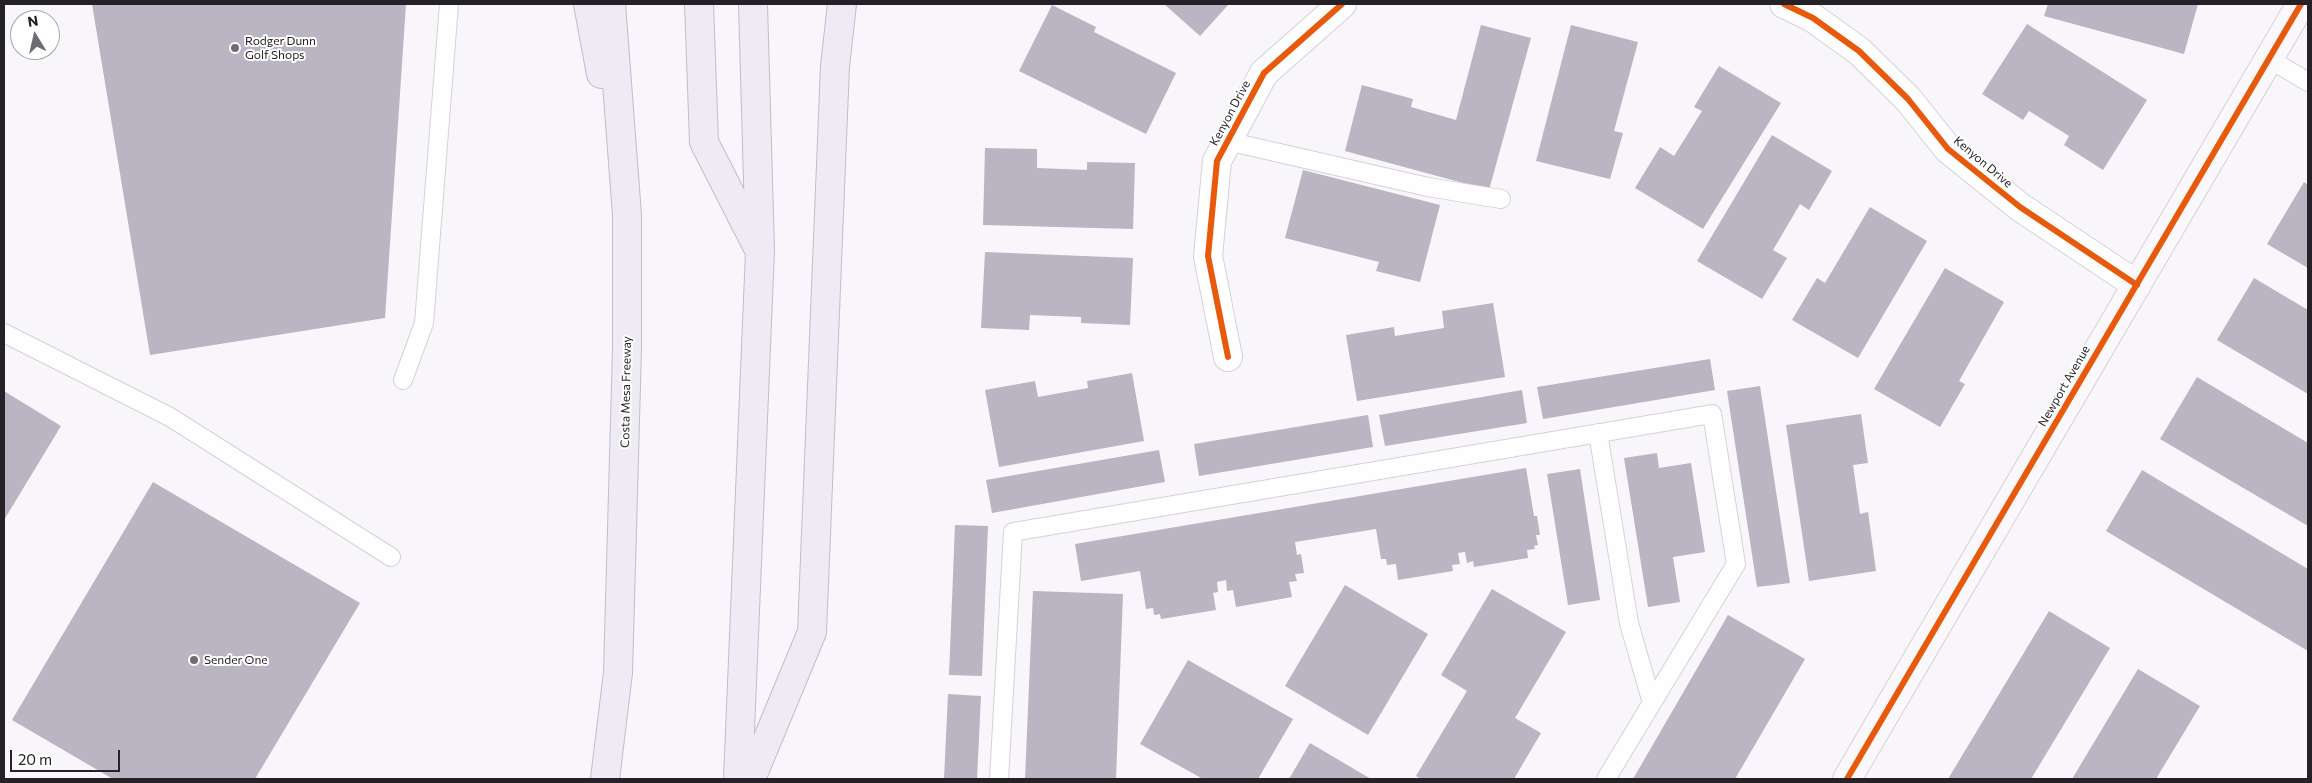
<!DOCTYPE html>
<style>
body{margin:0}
#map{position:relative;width:2312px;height:783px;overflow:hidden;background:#f8f5fb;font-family:Commissioner,sans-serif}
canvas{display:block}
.frame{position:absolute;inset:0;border:5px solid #242226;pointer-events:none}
.north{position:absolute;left:10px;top:10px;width:50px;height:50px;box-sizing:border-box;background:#fff;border:1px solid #a7a7a8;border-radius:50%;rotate:351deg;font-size:14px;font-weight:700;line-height:20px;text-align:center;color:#242226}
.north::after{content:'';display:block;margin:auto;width:18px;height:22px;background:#6e6c71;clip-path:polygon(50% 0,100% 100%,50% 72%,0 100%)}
.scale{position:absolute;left:10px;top:750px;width:110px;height:22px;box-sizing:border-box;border:2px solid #242226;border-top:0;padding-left:6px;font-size:15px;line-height:18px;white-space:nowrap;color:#242226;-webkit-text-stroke:4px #fff;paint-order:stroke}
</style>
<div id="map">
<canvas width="2312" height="783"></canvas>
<div class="frame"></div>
<div class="north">N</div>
<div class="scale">20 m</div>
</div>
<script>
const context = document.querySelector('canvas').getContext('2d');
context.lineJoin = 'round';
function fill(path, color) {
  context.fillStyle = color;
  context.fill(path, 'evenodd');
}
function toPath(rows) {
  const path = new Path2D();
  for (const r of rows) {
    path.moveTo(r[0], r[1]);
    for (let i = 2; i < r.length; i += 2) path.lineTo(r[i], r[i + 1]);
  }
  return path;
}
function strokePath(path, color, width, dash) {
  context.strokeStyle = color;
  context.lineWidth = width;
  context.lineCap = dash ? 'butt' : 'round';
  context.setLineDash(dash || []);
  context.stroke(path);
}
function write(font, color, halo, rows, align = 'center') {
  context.font = font + ' Commissioner,sans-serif';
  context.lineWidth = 4;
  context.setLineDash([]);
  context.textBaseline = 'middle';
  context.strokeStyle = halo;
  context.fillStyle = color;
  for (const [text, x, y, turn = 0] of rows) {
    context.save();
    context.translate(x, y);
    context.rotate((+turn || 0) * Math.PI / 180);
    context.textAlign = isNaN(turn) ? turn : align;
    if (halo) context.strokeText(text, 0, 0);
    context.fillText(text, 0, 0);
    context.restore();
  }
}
fill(toPath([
 [92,4,406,4,385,318,150,355],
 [1164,4,1229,4,1200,36],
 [2048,4,2198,4,2184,54,2044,16],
 [1052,5,1096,27,1094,32,1176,73,1146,134,1019,71],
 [2027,24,2147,100,2103,170,2064,145,2069,136,2029,111,2023,120,1982,94],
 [1481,25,1531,38,1489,190,1345,151,1362,85,1413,99,1411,107,1456,120],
 [1571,25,1638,42,1614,131,1623,133,1610,179,1536,161],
 [1719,66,1781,103,1703,229,1635,188,1660,147,1674,156,1702,111,1694,107],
 [1772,135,1832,171,1809,210,1800,204,1773,250,1787,258,1762,299,1697,261],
 [985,148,1037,149,1037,168,1087,170,1087,162,1135,163,1133,229,983,225],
 [1303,170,1440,205,1420,282,1376,271,1379,262,1285,238],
 [2304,182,2308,185,2308,268,2267,244],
 [1870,207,1927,241,1858,358,1792,320,1817,278,1825,283],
 [985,252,1133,258,1130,325,1081,323,1081,317,1030,315,1029,330,981,328],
 [1945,268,2004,302,1959,381,1965,384,1940,427,1874,389],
 [2254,278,2308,310,2308,394,2217,340],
 [1493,303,1505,377,1357,401,1346,335,1394,327,1395,336,1444,328,1442,311],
 [1710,359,1715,390,1543,419,1537,387],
 [1132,373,1144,441,999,467,985,390,1035,381,1038,397,1088,388,1087,381],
 [2197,377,2308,443,2308,526,2160,439],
 [1760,386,1790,583,1757,587,1727,391],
 [1522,390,1527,423,1385,446,1379,415],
 [4,391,61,426,4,520],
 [1861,414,1868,463,1853,465,1860,514,1868,512,1876,571,1809,581,1786,425],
 [1368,415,1373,447,1199,476,1194,444],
 [1159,450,1165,482,992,513,986,480],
 [1657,453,1659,468,1691,463,1705,552,1673,557,1680,602,1648,607,1624,458],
 [1526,468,1534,516,1537,516,1540,535,1536,535,1538,545,1534,546,1535,549,1527,550,1528,558,1474,567,1473,561,1467,563,1465,552,1458,553,1460,564,1452,565,1453,571,1398,580,1396,564,1387,565,1386,559,1381,559,1376,529,1295,542,1297,555,1301,554,1304,573,1295,574,1297,581,1289,582,1292,597,1236,607,1233,590,1227,591,1226,580,1217,582,1218,592,1213,593,1216,610,1161,619,1160,614,1154,615,1153,608,1146,609,1140,571,1081,581,1075,544],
 [1580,469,1600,600,1568,605,1547,474],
 [2142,470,2308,569,2308,651,2106,531],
 [153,482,360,603,255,779,113,779,12,720],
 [955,525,988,526,982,676,949,675],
 [1345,585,1428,634,1368,735,1285,686],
 [1492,589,1566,632,1515,718,1541,733,1514,779,1421,779,1416,776,1467,691,1441,675],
 [1033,591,1123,594,1116,779,1025,779],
 [2049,611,2110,648,2031,779,1948,779],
 [1728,615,1805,659,1735,779,1633,779],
 [1188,660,1293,719,1258,779,1203,779,1140,744],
 [2138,669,2200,706,2156,779,2072,779],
 [948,694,981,696,977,779,944,779],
 [1310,743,1371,779,1289,779]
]), '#bbb4c3');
const lane = toPath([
 [2268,58,2308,82],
 [1227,141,1428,187,1501,199],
 [4,333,170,417,391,557],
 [403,380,424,323,449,4],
 [1598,433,1629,623,1652,703],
 [999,779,1013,532,1712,414,1736,564,1606,779]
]);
const street = toPath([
 [1784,4,1813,18,1859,51,1908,99,1948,149,2020,207,2137,285],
 [1228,357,1208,256,1217,161,1264,73,1342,4]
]);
const secondary = toPath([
 [1847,779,2301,4]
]);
const highway = toPath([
 [588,4,601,74],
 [699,4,704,142,757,246],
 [605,779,618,673,627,349,627,215,611,4],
 [738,779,760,251,753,4],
 [751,779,812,632,835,66,842,4]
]);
strokePath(lane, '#d4d2d7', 20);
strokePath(street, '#d4d2d7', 30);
strokePath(secondary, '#d4d2d7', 30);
strokePath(highway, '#c2bdc8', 30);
strokePath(lane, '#fefefe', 18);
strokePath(street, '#fefefe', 28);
strokePath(secondary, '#faf8fb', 28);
strokePath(highway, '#efebf4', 28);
strokePath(toPath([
 [1784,4,1813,18,1859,51,1908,99,1948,149,2020,207,2137,285],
 [1228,357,1208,256,1217,161,1264,73,1342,4],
 [1847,779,2301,4]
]), '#e8590c', 6);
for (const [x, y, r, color] of [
 [235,48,5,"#6e6c71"],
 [194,660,5,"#6e6c71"]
]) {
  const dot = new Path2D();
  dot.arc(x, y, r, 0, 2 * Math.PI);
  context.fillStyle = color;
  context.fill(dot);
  strokePath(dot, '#fff', 2);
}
write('12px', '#242226', '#fff', [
 ["Rodger Dunn",245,41],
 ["Golf Shops",245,55],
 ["Sender One",204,660]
], 'left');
write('12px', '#242226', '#fff', [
 ["Kenyon Drive",1230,113,-62],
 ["Kenyon Drive",1983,162,40],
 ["Newport Avenue",2064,386,-60],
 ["Costa Mesa Freeway",626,392,-89]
]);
</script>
